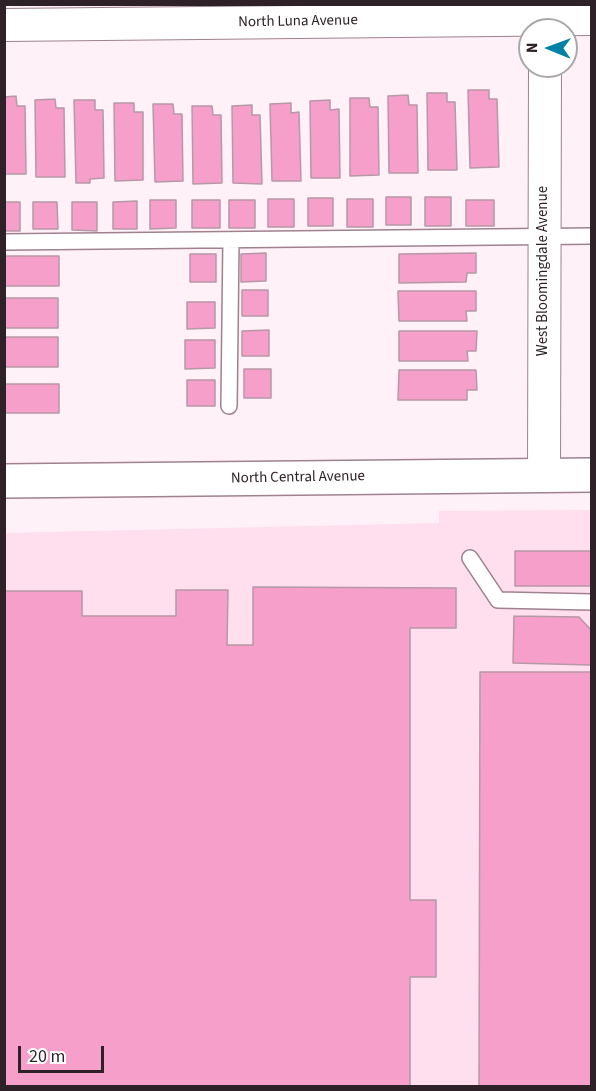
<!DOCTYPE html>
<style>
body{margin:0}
#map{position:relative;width:596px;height:1091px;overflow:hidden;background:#fff1f7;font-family:"Source Sans 3",sans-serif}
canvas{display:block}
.frame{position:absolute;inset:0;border:6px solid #2e2228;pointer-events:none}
.north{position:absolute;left:518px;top:18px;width:60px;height:60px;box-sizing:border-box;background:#fff;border:2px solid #aba7a9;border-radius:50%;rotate:271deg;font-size:16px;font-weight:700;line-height:24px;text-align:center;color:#2e2228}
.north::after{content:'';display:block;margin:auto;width:21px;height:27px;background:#0081a5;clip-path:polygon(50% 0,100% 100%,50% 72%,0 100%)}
.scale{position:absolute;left:18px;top:1046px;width:86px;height:27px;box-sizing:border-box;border:3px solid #2e2228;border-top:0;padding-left:8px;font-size:18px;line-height:21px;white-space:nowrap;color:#2e2228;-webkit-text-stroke:4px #fff;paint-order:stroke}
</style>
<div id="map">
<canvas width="596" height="1091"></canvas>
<div class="frame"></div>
<div class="north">N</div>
<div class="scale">20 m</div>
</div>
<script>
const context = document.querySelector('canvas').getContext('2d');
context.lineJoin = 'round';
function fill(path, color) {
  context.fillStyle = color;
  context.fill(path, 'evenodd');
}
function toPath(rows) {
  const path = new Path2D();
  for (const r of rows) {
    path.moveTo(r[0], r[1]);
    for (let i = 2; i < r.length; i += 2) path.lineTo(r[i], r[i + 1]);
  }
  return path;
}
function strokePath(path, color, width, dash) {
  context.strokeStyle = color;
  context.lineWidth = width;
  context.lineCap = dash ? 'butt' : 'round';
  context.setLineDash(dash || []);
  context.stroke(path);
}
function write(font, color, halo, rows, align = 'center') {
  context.font = font + ' "Source Sans 3",sans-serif';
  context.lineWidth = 6;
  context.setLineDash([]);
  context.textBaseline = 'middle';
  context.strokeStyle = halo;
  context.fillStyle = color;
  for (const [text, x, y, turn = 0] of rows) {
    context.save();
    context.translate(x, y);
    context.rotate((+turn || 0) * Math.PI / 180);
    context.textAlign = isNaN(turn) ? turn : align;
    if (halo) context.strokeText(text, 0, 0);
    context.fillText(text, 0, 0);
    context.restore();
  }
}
fill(toPath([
 [591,510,591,1086,5,1086,4,533,439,523,439,511]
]), '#ffdeed');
const building = toPath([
 [468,90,489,90,489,99,497,99,499,167,470,168,468,90],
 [427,93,447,93,447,102,455,102,457,170,428,170,427,93],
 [408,95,409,105,417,105,418,173,389,173,388,96,408,95],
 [16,96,17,106,25,106,26,174,4,174,4,97,16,96],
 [350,98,369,98,370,107,378,107,379,175,350,176,350,98],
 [55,99,56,108,64,108,65,177,36,177,35,100,55,99],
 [74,100,95,100,95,110,103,110,104,178,90,179,90,183,76,183,74,100],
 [330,100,330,110,339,109,340,178,311,178,310,101,330,100],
 [114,103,134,103,134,112,143,112,143,180,115,181,114,103],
 [291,103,291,113,299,112,301,181,272,181,270,104,291,103],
 [153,104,173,104,174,114,182,114,183,181,155,182,153,104],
 [252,105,252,115,260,115,262,184,233,183,232,106,252,105],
 [192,106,212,106,213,115,221,115,222,183,193,184,192,106],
 [386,197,411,197,411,225,386,225,386,197],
 [425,197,451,197,451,226,425,226,425,197],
 [308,198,333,198,333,226,308,226,308,198],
 [268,199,294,199,294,227,268,227,268,199],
 [347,199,373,199,373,227,347,227,347,199],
 [150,200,176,200,176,228,150,229,150,200],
 [192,200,220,200,220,228,192,228,192,200],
 [229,200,255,200,255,228,229,228,229,200],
 [466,200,494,200,494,226,466,226,466,200],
 [137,201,137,229,113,229,113,202,137,201],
 [4,202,20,202,20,231,4,231,4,202],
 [33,202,57,202,58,229,33,229,33,202],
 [72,202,97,202,97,231,72,230,72,202],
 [266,253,266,281,241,282,241,254,266,253],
 [476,253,476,273,467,273,466,282,399,283,399,254,476,253],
 [190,254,216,254,216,282,190,282,190,254],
 [4,256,59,256,59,286,4,286,4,256],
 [242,290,268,290,268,316,242,316,242,290],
 [398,291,476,291,476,311,466,311,467,321,399,321,398,291],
 [4,298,58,298,58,328,4,328,4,298],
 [187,302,215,302,215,328,187,329,187,302],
 [269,330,269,356,242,356,242,331,269,330],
 [399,331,477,331,476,351,467,351,468,361,399,361,399,331],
 [4,337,58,337,58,367,4,367,4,337],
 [185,340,215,340,215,368,185,369,185,340],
 [244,369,271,369,271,398,244,398,244,369],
 [399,370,476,370,477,390,467,390,467,400,398,400,399,370],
 [187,380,215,380,215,406,187,406,187,380],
 [4,384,59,384,59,413,4,413,4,384],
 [515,551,592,551,592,586,515,586,515,551],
 [253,587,456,588,456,628,410,628,410,900,436,900,436,977,410,977,410,1086,4,1086,4,591,82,591,82,616,176,616,176,590,228,590,227,645,253,645,253,587],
 [514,616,579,617,592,631,591,665,513,663,514,616],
 [480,672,592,672,592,1086,479,1086,480,672]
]);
fill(building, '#f59fca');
strokePath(building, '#b798a7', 1.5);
const lane = toPath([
 [4,242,592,236],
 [229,406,231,240],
 [470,558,498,600,592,602]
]);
const street = toPath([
 [4,25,592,19],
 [544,475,545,66]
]);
const secondary = toPath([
 [4,481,592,475]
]);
strokePath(lane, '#9f818f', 18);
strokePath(street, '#9f818f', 34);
strokePath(secondary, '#9f818f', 36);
strokePath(lane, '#fff', 15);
strokePath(street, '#fff', 32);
strokePath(secondary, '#fff', 33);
write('15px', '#2e2228', '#fff', [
 ["North Luna Avenue",298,22,-1],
 ["West Bloomingdale Avenue",544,271,-90],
 ["North Central Avenue",298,478,-1]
]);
</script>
